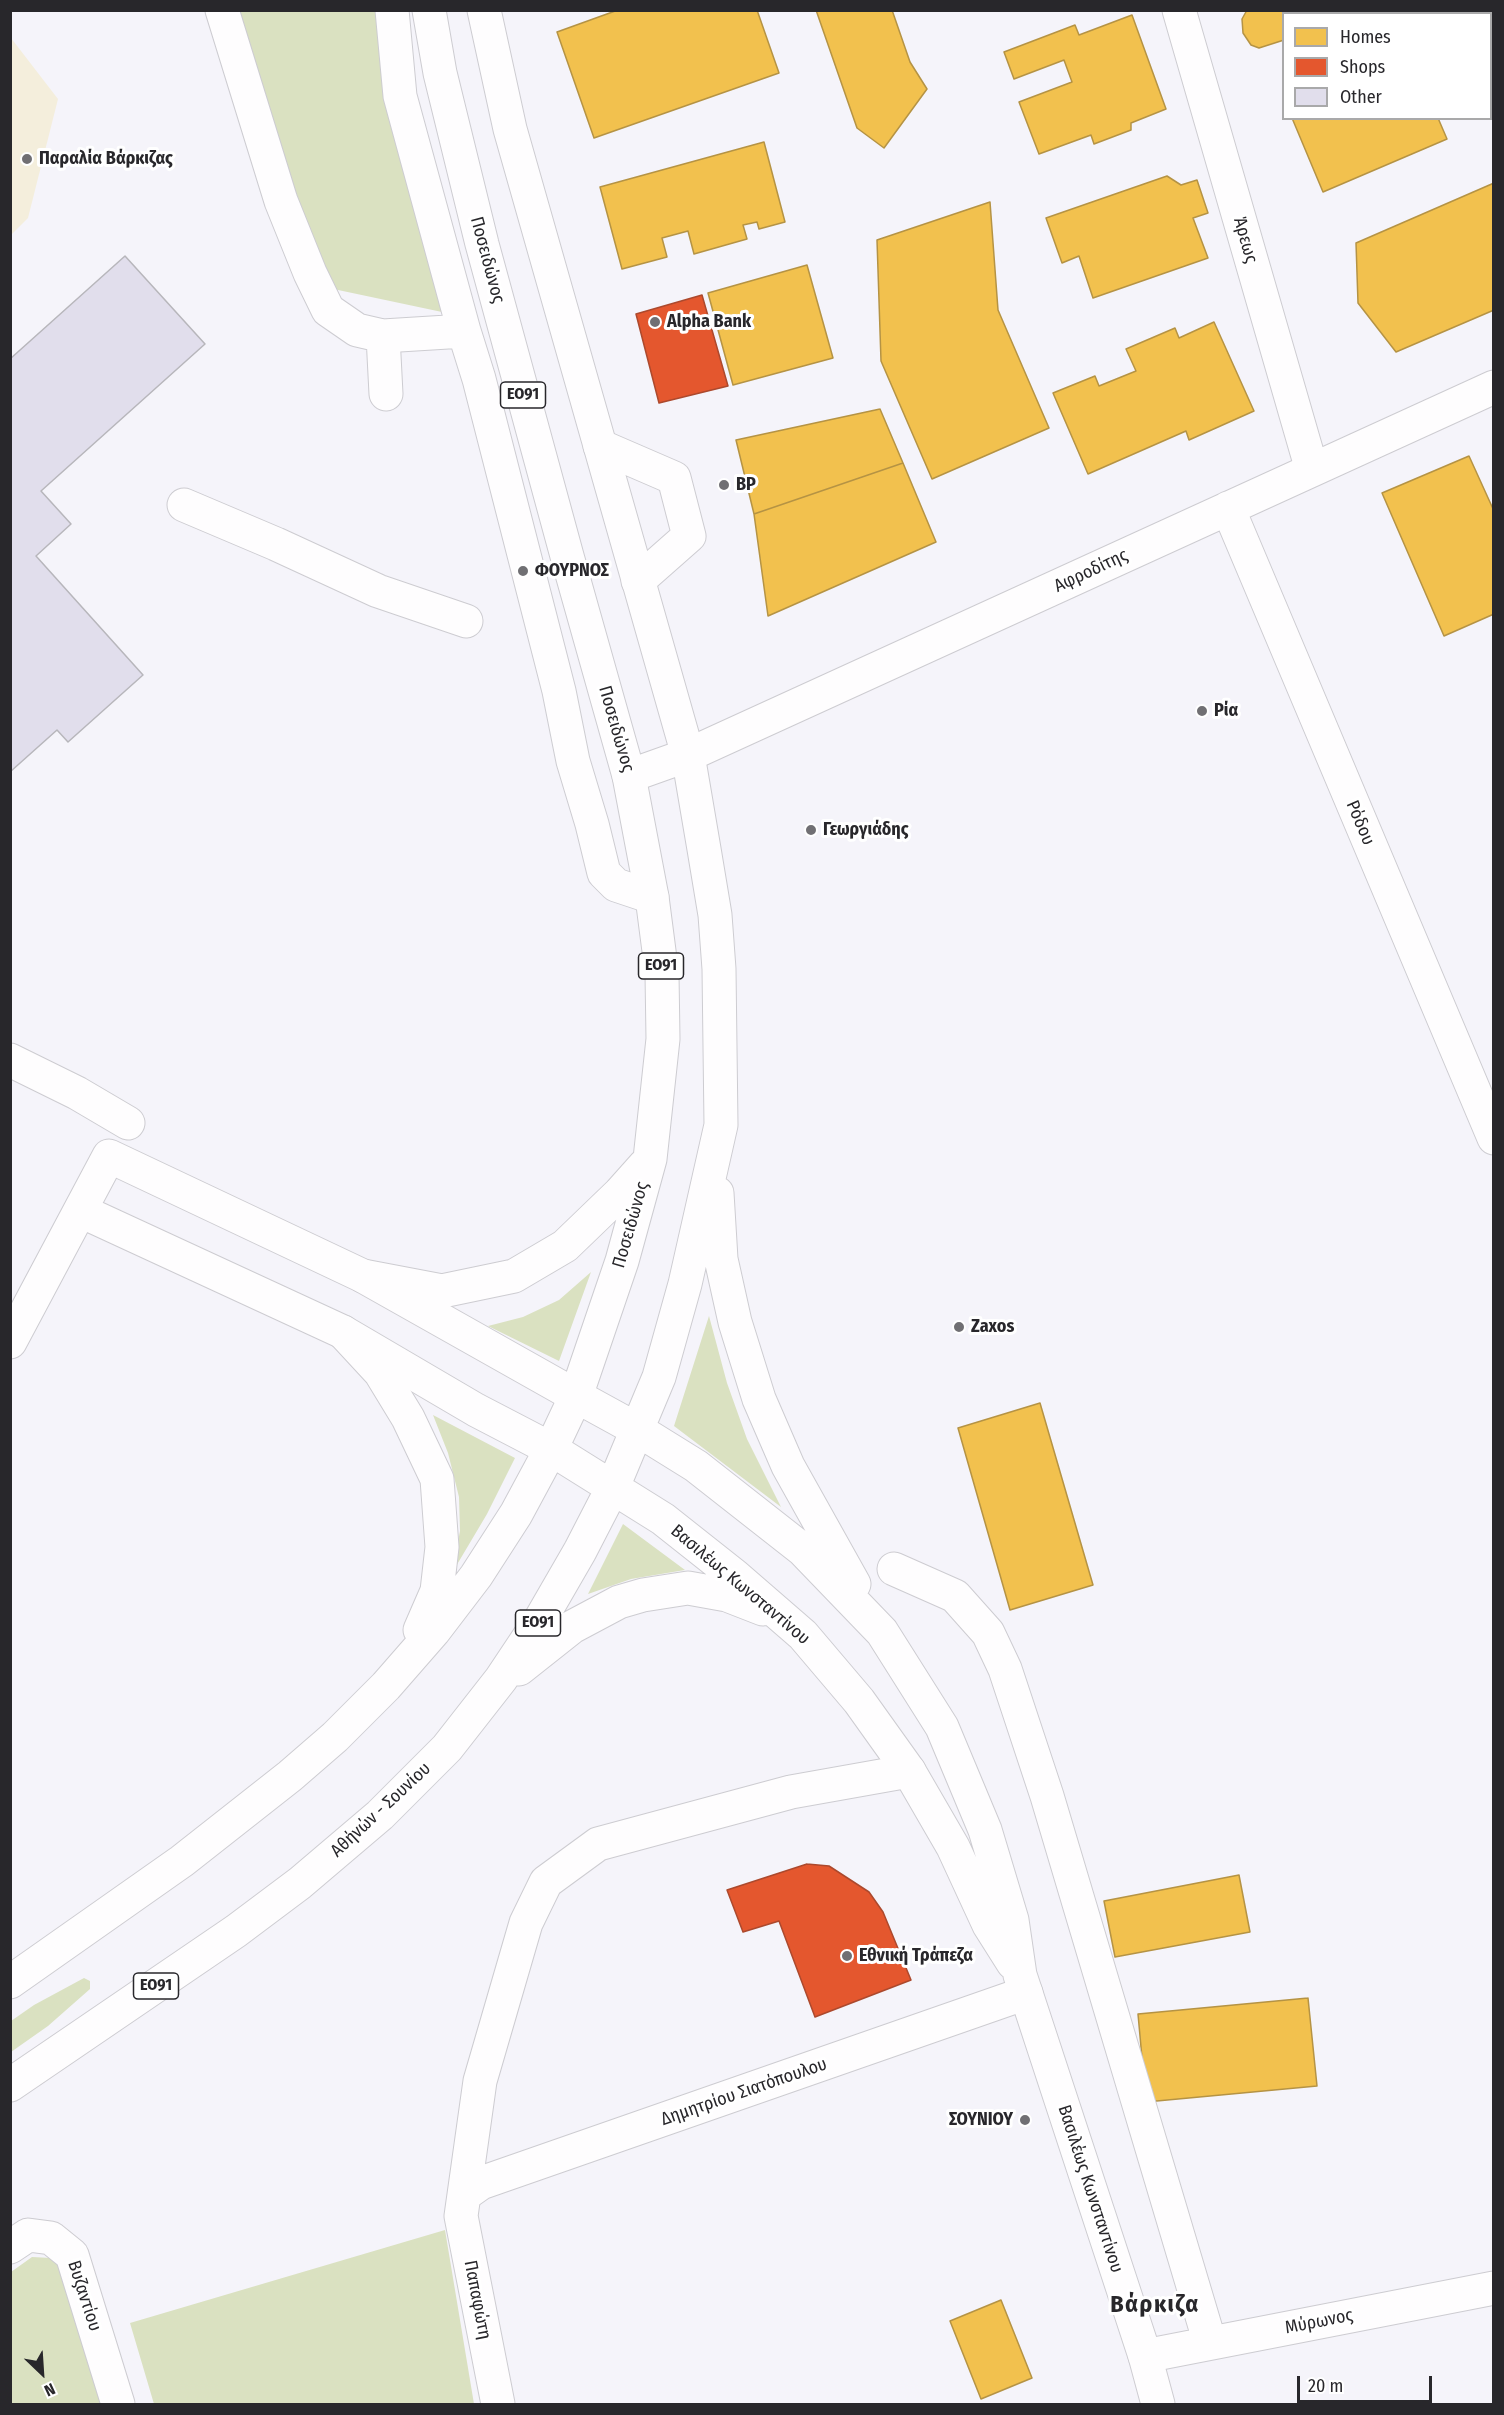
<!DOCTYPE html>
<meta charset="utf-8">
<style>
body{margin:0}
#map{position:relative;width:1504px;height:2415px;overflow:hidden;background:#f5f4fa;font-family:"Fira Sans Condensed",sans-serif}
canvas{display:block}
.frame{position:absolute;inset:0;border:12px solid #28272b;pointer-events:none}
.legend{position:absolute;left:1282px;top:12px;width:210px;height:108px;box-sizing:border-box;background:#fff;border:2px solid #a9a9aa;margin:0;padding:8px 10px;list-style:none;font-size:18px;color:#28272b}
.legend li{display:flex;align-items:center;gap:12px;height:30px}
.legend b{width:30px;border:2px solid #a9a9aa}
.north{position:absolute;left:12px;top:2343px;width:60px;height:60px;-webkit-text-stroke:4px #fff;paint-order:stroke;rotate:155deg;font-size:16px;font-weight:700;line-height:24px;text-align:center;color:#28272b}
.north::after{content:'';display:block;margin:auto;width:21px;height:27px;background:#28272b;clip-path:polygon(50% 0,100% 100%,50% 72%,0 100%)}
.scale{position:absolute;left:1297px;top:2376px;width:135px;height:27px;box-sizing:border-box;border:3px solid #28272b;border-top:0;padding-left:8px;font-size:18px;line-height:21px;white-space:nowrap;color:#28272b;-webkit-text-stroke:4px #fff;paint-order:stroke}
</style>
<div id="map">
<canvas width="1504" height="2415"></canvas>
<div class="frame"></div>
<ul class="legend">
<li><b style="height:16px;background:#f2c14e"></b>Homes</li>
<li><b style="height:16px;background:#e4572e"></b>Shops</li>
<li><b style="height:16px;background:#e1deec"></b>Other</li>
</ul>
<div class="north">N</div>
<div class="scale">20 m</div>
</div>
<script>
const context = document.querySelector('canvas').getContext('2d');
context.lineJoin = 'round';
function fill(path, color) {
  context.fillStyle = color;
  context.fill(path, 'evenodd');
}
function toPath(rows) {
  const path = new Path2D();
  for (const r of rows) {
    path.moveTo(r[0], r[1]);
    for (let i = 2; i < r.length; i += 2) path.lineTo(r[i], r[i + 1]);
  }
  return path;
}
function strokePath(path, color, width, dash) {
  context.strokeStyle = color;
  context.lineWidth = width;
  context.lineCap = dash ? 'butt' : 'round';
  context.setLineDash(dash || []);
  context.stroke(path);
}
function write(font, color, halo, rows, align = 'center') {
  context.font = font + ' "Fira Sans Condensed",sans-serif';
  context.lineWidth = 6;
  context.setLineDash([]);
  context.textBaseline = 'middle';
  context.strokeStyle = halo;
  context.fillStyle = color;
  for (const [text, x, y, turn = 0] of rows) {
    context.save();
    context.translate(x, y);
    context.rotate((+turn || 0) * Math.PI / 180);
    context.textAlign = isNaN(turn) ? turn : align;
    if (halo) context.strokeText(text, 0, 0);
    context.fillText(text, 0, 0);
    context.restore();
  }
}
fill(toPath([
 [208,11,377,11,442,312,305,283],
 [591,1272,559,1361,488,1326,523,1317,559,1300],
 [709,1316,727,1383,747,1439,781,1507,674,1426],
 [433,1415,515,1458,487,1514,452,1573,460,1531,459,1497,448,1453],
 [623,1524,685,1570,631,1579,588,1594],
 [84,1978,90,1981,90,1989,48,2026,11,2052,11,2021,34,2005],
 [445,2230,474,2404,154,2404,130,2323],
 [32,2257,51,2258,61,2268,104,2404,11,2404,11,2272]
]), '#dae1c1');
fill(toPath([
 [11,38,58,99,28,218,11,235]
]), '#f4eedc');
const homes = toPath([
 [618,10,757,10,779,73,594,138,557,32,618,10],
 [816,10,892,10,910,62,927,89,884,148,857,128,816,10],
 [1247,10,1356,10,1350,14,1284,14,1284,40,1259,48,1251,45,1243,33,1242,19,1247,10],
 [1132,15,1166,109,1131,123,1131,130,1094,144,1091,135,1039,154,1019,102,1072,82,1064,60,1014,79,1004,52,1075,25,1079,35,1132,15],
 [1292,118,1438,118,1447,139,1323,192,1292,118],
 [764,142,785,222,759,229,757,222,743,225,747,239,694,254,688,231,662,238,667,257,622,269,600,187,764,142],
 [1167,176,1181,185,1197,180,1208,213,1193,218,1208,258,1093,298,1079,256,1062,263,1046,218,1167,176],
 [1494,183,1494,310,1396,352,1358,303,1356,243,1494,183],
 [990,202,998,310,1049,428,932,479,881,361,877,240,990,202],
 [807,265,833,358,733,385,708,293,807,265],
 [1214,322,1254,411,1189,440,1186,431,1088,474,1053,393,1095,376,1099,386,1136,371,1126,349,1175,328,1179,338,1214,322],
 [880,409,903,463,754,514,736,440,880,409],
 [1469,456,1494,511,1494,614,1444,636,1382,493,1469,456],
 [903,463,936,542,768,616,754,514,903,463],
 [1040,1403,1093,1585,1010,1610,958,1428,1040,1403],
 [1239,1875,1250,1932,1115,1957,1104,1901,1239,1875],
 [1308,1998,1317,2086,1146,2102,1138,2014,1308,1998],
 [1001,2300,1032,2378,981,2399,950,2321,1001,2300]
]);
fill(homes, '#f2c14e');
strokePath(homes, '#b59344', 1.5);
const shops = toPath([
 [702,295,728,386,659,403,636,314,702,295],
 [807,1864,829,1866,869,1892,883,1912,911,1980,815,2017,779,1921,743,1932,727,1890,807,1864]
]);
fill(shops, '#e4572e');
strokePath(shops, '#ac492d', 1.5);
const building = toPath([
 [125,256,205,344,41,491,71,524,36,556,143,675,68,742,57,730,10,772,10,359,125,256]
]);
fill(building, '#e1deec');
strokePath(building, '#b7b6bb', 1.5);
const minor = toPath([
 [222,10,281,201,310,273,328,310,357,330,383,336,464,331,479,379,559,691,573,761,592,824,604,873,616,885,652,897],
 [392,10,400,96,464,331],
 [1179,10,1312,470],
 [383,336,386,394],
 [600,446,674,478,689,536,638,581],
 [184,505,276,544,378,591,466,621],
 [1228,508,1494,1138],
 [629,776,688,755,1494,387],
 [10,1060,77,1093,128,1123],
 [81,1211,343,1332,476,1410,551,1449],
 [10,1342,109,1156,363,1276,576,1396],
 [894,1569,955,1596,988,1633,1005,1669,1047,1796,1210,2343],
 [464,2195,481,2183,1026,1993],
 [10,2247,28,2235,51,2238,72,2255,118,2404],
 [1145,2356,1494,2288],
 [498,2404,461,2216,480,2081,526,1923,546,1882,598,1844,791,1792,909,1771]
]);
const major = toPath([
 [717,1193,721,1259,735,1322,759,1399,788,1466,854,1584],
 [363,1276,442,1291,514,1276,565,1246,620,1193,645,1165],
 [343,1332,380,1372,408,1418,437,1479,442,1547,437,1591,420,1630],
 [576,1396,638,1430,696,1466,803,1550,882,1632,942,1727,985,1830,1012,1920,1020,1975,1145,2356,1158,2404],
 [551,1449,663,1519,735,1576,803,1635,859,1701,909,1771,953,1847,989,1925,1013,1963],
 [519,1669,572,1627,619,1602,643,1595,688,1588,727,1595,763,1609],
 [10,1982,182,1861,290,1776,335,1737,386,1686,434,1631,476,1576,516,1514,551,1449,576,1396,622,1261,650,1159,663,1039,662,974,652,897,629,776,567,556,482,244,440,73,429,10],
 [10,2085,236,1931,300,1883,380,1815,447,1748,501,1679,539,1622,580,1551,613,1487,659,1377,685,1284,721,1125,719,969,715,915,704,849,688,755,510,129,484,10]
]);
strokePath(minor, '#cdccd1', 35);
strokePath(major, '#cdccd1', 35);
strokePath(minor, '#fefdfe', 33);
strokePath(major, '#fefdfe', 33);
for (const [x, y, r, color] of [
 [27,159,6,"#706f73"],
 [655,322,6,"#706f73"],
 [724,485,6,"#706f73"],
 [523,571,6,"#706f73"],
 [1202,711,6,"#706f73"],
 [811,830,6,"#706f73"],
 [959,1327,6,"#706f73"],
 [847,1956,6,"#706f73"],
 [1025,2120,6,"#706f73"]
]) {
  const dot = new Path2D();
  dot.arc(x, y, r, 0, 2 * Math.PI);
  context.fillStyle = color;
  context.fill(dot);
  strokePath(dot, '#fff', 2);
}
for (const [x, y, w] of [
 [523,395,45],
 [661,966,45],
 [538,1623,45],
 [156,1986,45]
]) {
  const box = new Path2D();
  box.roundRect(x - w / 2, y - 13, w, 26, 4.5);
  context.fillStyle = '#fff';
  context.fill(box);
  strokePath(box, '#28272b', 1.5);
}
write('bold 16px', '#28272b', null, [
 ["ΕΟ91",523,395],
 ["ΕΟ91",661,966],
 ["ΕΟ91",538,1623],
 ["ΕΟ91",156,1986]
]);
write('bold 18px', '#28272b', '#fff', [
 ["Παραλία Βάρκιζας",39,159],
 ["Alpha Bank",667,322],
 ["BP",736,485],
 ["ΦΟΥΡΝΟΣ",535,571],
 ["Ρία",1214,711],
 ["Γεωργιάδης",823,830],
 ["Zaxos",971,1327],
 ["Εθνική Τράπεζα",859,1956],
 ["ΣΟΥΝΙΟΥ",1013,2120,"right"]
], 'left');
write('18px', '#28272b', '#fff', [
 ["Άρεως",1245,240,74],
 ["Ποσειδώνος",487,260,75],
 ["Αφροδίτης",1091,571,-25],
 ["Ποσειδώνος",616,729,74],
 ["Ρόδου",1360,823,67],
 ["Ποσειδώνος",631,1225,-74],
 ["Βασιλέως Κωνσταντίνου",740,1585,40],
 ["Αθήνών - Σουνίου",381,1810,-43],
 ["Δημητρίου Σιατόπουλου",744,2092,-19],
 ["Βασιλέως Κωνσταντίνου",1090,2189,72],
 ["Βυζαντίου",84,2296,72],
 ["Παπαφώτη",477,2300,79],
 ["Μύρωνος",1319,2322,-11]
]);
context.letterSpacing = '1.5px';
write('bold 24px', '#28272b', '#fff', [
 ["Βάρκιζα",1155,2305]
]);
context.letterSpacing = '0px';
</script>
